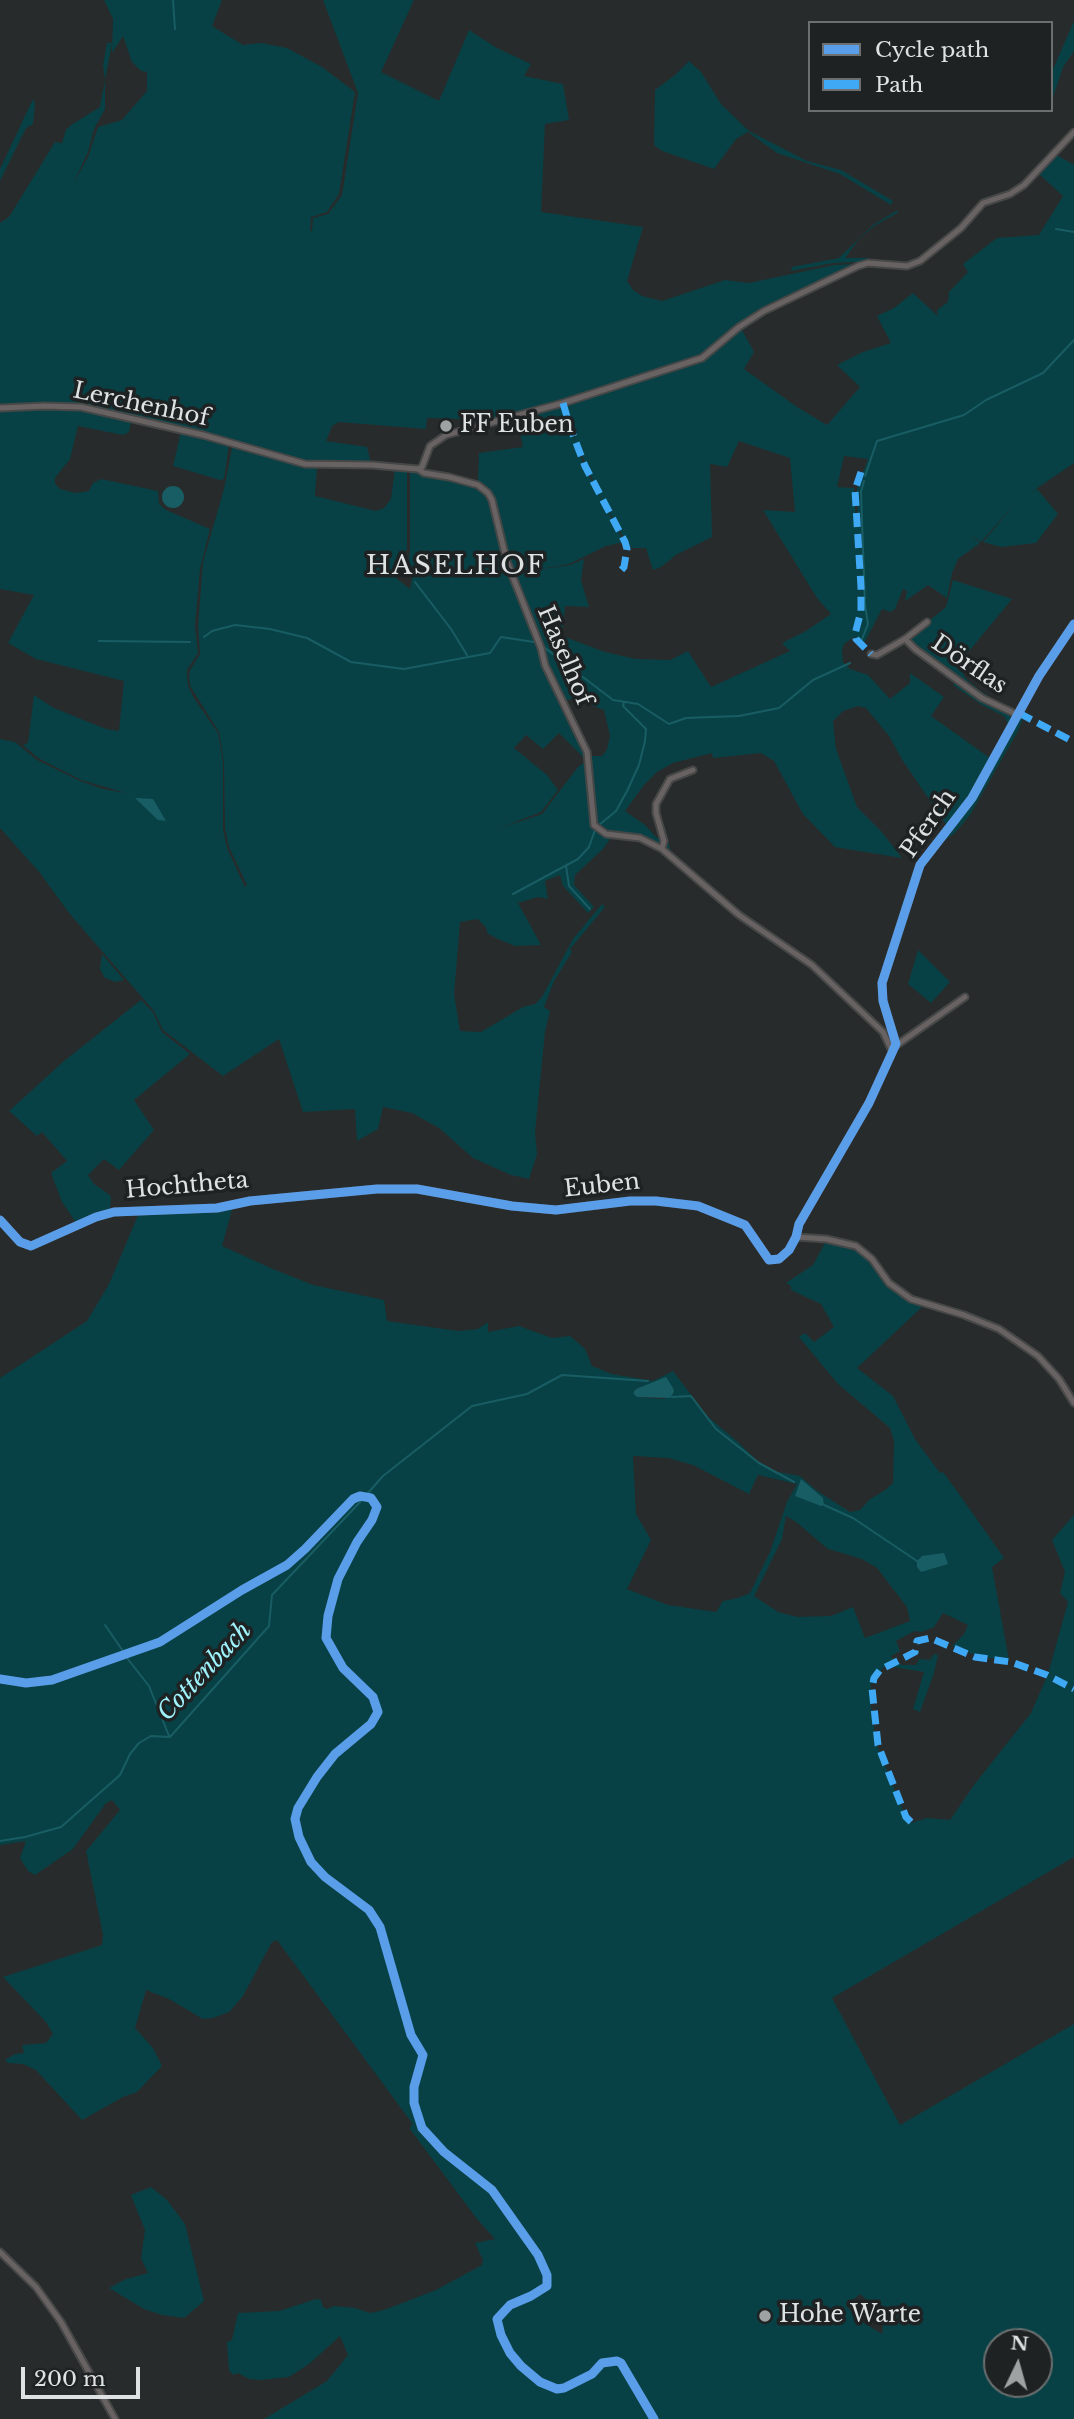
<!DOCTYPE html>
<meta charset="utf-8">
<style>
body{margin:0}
#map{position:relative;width:1074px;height:2419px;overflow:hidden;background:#282b2b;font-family:"Libre Baskerville",serif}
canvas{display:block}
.legend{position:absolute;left:808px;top:21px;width:245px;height:91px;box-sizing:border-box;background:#1e2223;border:2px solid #6b6f6f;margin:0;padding:9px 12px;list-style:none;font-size:21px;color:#dfe2e2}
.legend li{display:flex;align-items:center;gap:14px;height:35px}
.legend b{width:35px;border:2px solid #6b6f6f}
.north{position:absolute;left:983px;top:2328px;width:70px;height:70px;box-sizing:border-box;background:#1e2223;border:2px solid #6b6f6f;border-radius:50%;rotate:5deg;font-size:19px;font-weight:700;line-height:28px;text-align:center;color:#dfe2e2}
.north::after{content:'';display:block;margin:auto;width:24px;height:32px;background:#9fa2a2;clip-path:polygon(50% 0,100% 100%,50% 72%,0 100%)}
.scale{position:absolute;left:21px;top:2367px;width:119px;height:32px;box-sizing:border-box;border:4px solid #dfe2e2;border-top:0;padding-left:9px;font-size:21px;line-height:24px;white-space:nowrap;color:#dfe2e2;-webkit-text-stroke:5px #1e2223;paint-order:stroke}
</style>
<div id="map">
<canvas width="1074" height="2419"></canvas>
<ul class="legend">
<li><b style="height:9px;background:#5a9eea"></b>Cycle path</li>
<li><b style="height:9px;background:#3fa9f5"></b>Path</li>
</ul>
<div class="north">N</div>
<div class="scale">200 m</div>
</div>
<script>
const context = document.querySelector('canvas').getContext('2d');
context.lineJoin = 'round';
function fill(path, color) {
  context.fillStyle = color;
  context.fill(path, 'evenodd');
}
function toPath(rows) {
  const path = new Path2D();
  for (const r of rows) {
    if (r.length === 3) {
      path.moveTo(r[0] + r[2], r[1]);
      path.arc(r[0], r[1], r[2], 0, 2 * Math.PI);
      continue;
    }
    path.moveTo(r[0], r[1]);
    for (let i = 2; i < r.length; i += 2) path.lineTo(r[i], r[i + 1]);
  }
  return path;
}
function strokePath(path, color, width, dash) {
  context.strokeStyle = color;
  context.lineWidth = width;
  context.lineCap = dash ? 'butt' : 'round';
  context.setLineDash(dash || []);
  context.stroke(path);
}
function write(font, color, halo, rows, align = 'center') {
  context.font = font + ' "Libre Baskerville",serif';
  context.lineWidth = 7;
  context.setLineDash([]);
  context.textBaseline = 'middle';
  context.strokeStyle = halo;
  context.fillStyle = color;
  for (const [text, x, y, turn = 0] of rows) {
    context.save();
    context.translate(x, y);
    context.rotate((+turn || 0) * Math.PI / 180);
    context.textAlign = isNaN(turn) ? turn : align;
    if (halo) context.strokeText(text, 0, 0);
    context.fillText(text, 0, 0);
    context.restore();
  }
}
fill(toPath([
 [104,0,222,0,212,26,243,45,261,43,287,48,322,67,355,92,339,194,327,212,311,217,310,231,312,231,313,218,328,214,342,195,358,93,323,0,414,0,381,72,439,101,469,30,497,48,531,64,524,76,563,84,569,120,545,124,541,212,643,227,627,281,633,290,642,296,662,301,725,280,749,283,834,265,858,264,789,296,701,356,563,401,461,428,461,419,427,418,426,429,339,422,332,426,326,441,367,447,371,463,305,462,204,433,100,408,81,406,0,407,0,223,9,217,55,142,62,143,66,130,71,125,100,107,105,80,103,65,107,43,112,43,105,80,105,109,94,129,88,152,73,184,88,157,98,127,122,120,147,91,147,72,141,71,132,62,123,36,112,53,113,19],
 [1074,21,1074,51,1063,67,1051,103,1051,74],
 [689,61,701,72,721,104,749,131,807,161,841,170,893,201,891,205,840,174,777,153,748,132,736,139,714,169,662,151,654,145,655,90,675,75],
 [33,99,35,104,33,124,26,128,0,181,0,169],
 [1055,154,1074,165,1074,463,1030,493,1037,489,1058,514,1036,543,1001,547,983,542,1015,504,981,542,971,535,980,543,958,559,952,573,947,598,928,585,905,601,907,591,903,589,895,609,890,612,882,609,863,645,854,637,844,644,842,651,843,662,850,669,868,675,890,699,910,683,910,673,944,697,931,716,990,758,1008,724,1004,716,982,705,953,685,956,681,1014,714,1015,717,970,798,947,826,903,761,889,736,866,708,858,706,843,711,833,721,836,749,857,807,881,831,902,858,835,847,803,814,774,761,761,753,713,758,712,753,673,763,657,772,644,785,625,811,645,825,657,838,668,841,670,849,677,862,646,839,607,833,595,824,590,756,602,756,607,749,610,736,604,710,573,698,564,702,553,682,514,576,535,570,570,565,584,559,581,580,589,607,565,606,562,636,605,652,636,659,670,660,688,651,711,687,790,651,782,643,806,631,831,614,817,598,763,510,795,512,790,458,739,441,727,467,710,464,712,537,676,555,661,567,653,570,646,548,632,548,628,545,600,496,575,440,566,406,703,360,741,328,754,352,744,369,797,407,827,425,860,387,837,365,863,352,891,343,877,316,894,308,913,293,938,316,937,310,948,302,949,292,968,272,963,264,997,238,1039,235,1063,196,1037,172],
 [844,456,868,459,857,489,858,524,856,524,854,488,837,487],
 [896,211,899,212,874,226,859,239,845,258,871,258,862,262,833,263,791,271,792,267,839,258,873,225],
 [560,406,564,409,584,466,624,542,606,546,569,564,512,574,493,499,478,484,479,453,523,447,517,420],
 [43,407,80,409,131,421,129,432,123,435,78,426,70,459,55,478,55,484,60,489,76,493,89,491,93,483,101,479,158,491,159,504,166,510,210,529,200,569,195,626,198,653,187,670,187,677,188,686,194,698,218,733,223,762,223,829,227,848,245,887,247,885,229,847,225,828,224,763,219,732,190,686,189,676,190,670,200,654,198,626,203,562,224,489,232,448,236,446,317,467,315,496,376,511,384,508,391,499,395,469,407,472,407,549,394,565,397,579,410,589,412,579,408,564,410,550,410,472,448,478,482,489,491,500,502,547,540,649,543,665,584,748,586,756,584,758,559,733,543,749,526,735,514,748,547,775,558,790,541,812,500,828,542,814,578,767,586,761,589,810,593,826,600,834,612,836,603,849,575,875,574,885,594,907,588,913,563,886,560,875,545,881,548,899,538,897,518,903,541,945,515,946,498,939,487,933,487,929,478,919,460,922,454,994,460,1031,481,1032,523,1007,535,1004,542,997,573,939,602,904,605,907,570,949,572,952,554,981,544,1007,550,1011,545,1032,535,1132,537,1154,529,1179,511,1175,473,1158,439,1128,412,1113,383,1107,378,1129,357,1141,355,1109,303,1112,279,1039,223,1076,163,1030,154,1011,69,913,40,873,0,828,0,739,15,742,37,760,80,781,103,789,126,793,81,780,38,758,23,745,28,743,34,695,52,707,76,717,106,729,119,731,124,681,36,659,8,643,34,595,0,589,0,410],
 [181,432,229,445,224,479,220,480,173,466],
 [953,580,1012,599,965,656,961,665,964,676,979,690,1001,704,1015,709,1017,708,1052,650,1074,620,1019,709,1015,712,982,696,964,676,975,691,915,648,909,641,908,638,946,607],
 [1019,715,1024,716,1018,731,970,815,955,833,941,843,924,867,904,926,902,925,922,865,966,809],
 [918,950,950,982,931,1003,908,984],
 [102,954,124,980,116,982,105,978,100,969],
 [141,1000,153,1012,162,1032,190,1054,134,1100,154,1130,119,1170,104,1159,88,1175,94,1184,111,1196,110,1209,77,1224,62,1202,51,1173,67,1161,42,1132,37,1136,9,1111,64,1061],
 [233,1206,222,1246,273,1269,313,1285,384,1300,387,1321,458,1331,478,1329,488,1322,488,1332,519,1326,552,1338,570,1336,585,1349,592,1366,612,1374,653,1381,673,1371,707,1416,738,1442,760,1464,773,1471,800,1476,816,1490,850,1512,860,1510,869,1500,885,1490,893,1483,894,1441,890,1428,838,1384,799,1337,805,1333,814,1342,834,1327,821,1304,791,1290,791,1286,786,1283,813,1265,825,1243,836,1244,861,1253,892,1289,922,1307,857,1368,893,1396,915,1439,940,1473,943,1472,957,1491,1004,1558,992,1567,1009,1660,980,1657,952,1646,964,1634,968,1625,943,1613,934,1627,922,1632,914,1631,896,1641,900,1651,891,1656,894,1661,882,1669,873,1684,871,1683,870,1699,876,1743,907,1820,907,1824,927,1818,950,1820,974,1785,1031,1713,1048,1674,1068,1602,1060,1593,1065,1572,1052,1540,1074,1515,1074,1857,832,1998,900,2125,1074,2024,1074,2419,264,2419,327,2381,348,2355,340,2336,309,2364,289,2377,260,2380,249,2379,238,2373,233,2375,229,2370,227,2342,232,2340,238,2313,279,2311,316,2299,321,2300,323,2307,327,2309,334,2306,355,2308,370,2313,384,2310,436,2290,482,2265,483,2260,475,2243,495,2239,477,2219,410,2129,412,2123,277,1940,272,1942,243,1996,229,2012,213,2018,203,2019,169,1999,146,1990,135,2028,153,2048,162,2066,137,2092,123,2097,82,2120,36,2070,23,2064,8,2063,5,2060,15,2054,24,2053,22,2045,46,2043,53,2034,46,2022,3,1977,102,1945,103,1935,86,1851,120,1810,112,1800,106,1803,73,1849,35,1875,28,1871,20,1858,26,1841,0,1845,0,1378,87,1321,109,1284,139,1213,193,1212],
 [665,1378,665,1399,637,1397,636,1389],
 [633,1456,668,1458,693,1465,749,1494,758,1475,797,1484,787,1502,770,1552,750,1593,738,1598,723,1601,716,1612,668,1605,627,1589,651,1540,636,1514],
 [786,1516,796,1522,828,1549,862,1559,877,1568,907,1607,910,1621,865,1638,853,1607,831,1616,797,1617,778,1612,754,1596,782,1539],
 [860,2294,869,2302,864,2317,883,2326,882,2334,864,2323,846,2306],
 [997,2342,1039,2342,1039,2384,997,2384],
 [934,1654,938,1655,934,1673,920,1712,913,1709,924,1672,893,1667,898,1662,902,1665,916,1665,919,1659,930,1660],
 [151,2187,167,2200,185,2224,204,2301,184,2318,162,2315,144,2309,109,2288,126,2279,148,2273,141,2258,145,2230,131,2195]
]), '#084145');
fill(toPath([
 [173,497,11],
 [135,798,153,799,166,821,158,820],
 [666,1377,673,1388,674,1392,670,1398,637,1397,633,1393,636,1389],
 [801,1479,823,1498,824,1505,821,1506,795,1496],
 [944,1553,948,1564,921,1572,917,1567,917,1561,922,1556]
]), '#195d64');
strokePath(toPath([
 [173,0,175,29],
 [1056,229,1074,232],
 [865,476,877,441,964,415,986,400,1043,373,1074,340],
 [415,582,451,629,467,655],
 [204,637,212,631,235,625,270,629,307,638,351,662,404,669,490,653,501,637,534,642],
 [862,639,868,624,865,605,861,492,864,481],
 [99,641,190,642],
 [545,648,613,700,638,704,669,724,686,718,739,716,779,708,813,680,850,663],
 [599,825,616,811,627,791,639,765,645,741,646,729,623,706,624,702],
 [566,866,569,886,590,909],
 [513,894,578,859,589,847,595,830],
 [672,1397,691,1396,716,1429,759,1463,794,1482],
 [367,1494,383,1476,472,1406,527,1394,562,1375,648,1381],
 [824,1505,853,1518,917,1561],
 [105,1625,123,1651],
 [127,1658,149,1686,169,1736],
 [170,1737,269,1626,272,1595,362,1500],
 [0,1841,25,1837,61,1827,120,1775,130,1754,139,1743,151,1736,169,1737]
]), '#195d64', 2);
const minor = toPath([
 [0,408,44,406,81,407,203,435,305,464,372,465,418,469,422,467,430,446,446,435,563,403,702,358,739,327,764,311,858,266,868,263,907,266,920,261,961,228,983,203,1010,194,1024,185,1074,132],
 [418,469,424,473,449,477,478,485,488,493,492,500,507,562,541,648,545,665,587,752,594,825,606,834,640,838,662,849,739,915,812,965,883,1032,892,1051],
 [905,639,927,622],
 [871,654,877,655,905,639,915,649,982,698,1018,715],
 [662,849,664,841,656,813,656,804,670,779,693,770],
 [894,1047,965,997],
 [0,1220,20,1242,31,1246,96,1217,114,1212,217,1208,250,1201,377,1189,417,1189,512,1206,556,1210,630,1201,656,1201,698,1206,745,1225,769,1260,779,1259,789,1250,796,1237,799,1224,869,1103,896,1044,883,1001,882,983,920,865,972,798,1039,676,1074,624],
 [796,1237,826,1239,856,1246,872,1259,889,1283,911,1299,964,1315,999,1329,1038,1356,1059,1379,1074,1403],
 [0,2252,36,2287,61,2322,115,2419]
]);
strokePath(minor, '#464747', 9);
strokePath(minor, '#696263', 5);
strokePath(toPath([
 [563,403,570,427,585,466,625,542,627,549,624,567,618,574],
 [861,472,855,490,861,587,861,611,855,634,856,639,871,654],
 [1019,713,1074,742],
 [911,1822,906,1817,878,1745,872,1688,874,1678,880,1670,915,1652,917,1641,930,1638,975,1657,1011,1662,1047,1675,1074,1689]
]), '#3fa9f5', 7, [14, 7]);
strokePath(toPath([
 [0,1220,20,1242,31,1246,96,1217,114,1212,217,1208,250,1201,377,1189,417,1189,512,1206,556,1210,630,1201,656,1201,698,1206,745,1225,769,1260,779,1259,789,1250,796,1237,799,1224,869,1103,896,1044,883,1001,882,983,920,865,972,798,1039,676,1074,624],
 [0,1679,26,1683,52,1680,160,1642,242,1590,287,1565,305,1549,353,1499,360,1496,371,1498,377,1507,372,1520,357,1542,338,1579,328,1616,326,1638,343,1668,373,1697,378,1712,371,1724,335,1754,317,1777,298,1808,295,1819,299,1837,311,1862,325,1877,369,1910,380,1927,411,2035,423,2055,414,2087,414,2103,422,2128,444,2152,492,2190,538,2255,547,2275,547,2286,531,2296,510,2305,497,2319,501,2335,510,2353,521,2366,540,2382,557,2389,564,2388,592,2374,602,2363,617,2361,621,2363,654,2419]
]), '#5a9eea', 9);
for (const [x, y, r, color] of [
 [446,426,7,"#9fa2a2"],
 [765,2316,7,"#9fa2a2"]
]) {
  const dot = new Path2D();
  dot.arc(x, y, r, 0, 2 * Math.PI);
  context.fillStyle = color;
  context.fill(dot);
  strokePath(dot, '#1e2223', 2.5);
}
write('23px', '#dfe2e2', '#1e2223', [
 ["Lerchenhof",141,405,12],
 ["Haselhof",564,656,67],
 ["Dörflas",969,665,34],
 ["Pferch",929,824,-55],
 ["Hochtheta",187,1186,-5],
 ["Euben",602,1186,-6]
]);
write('23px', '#dfe2e2', '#1e2223', [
 ["FF Euben",460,426],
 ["Hohe Warte",779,2316]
], 'left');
write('italic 24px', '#9ff1fa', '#1e2223', [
 ["Cottenbach",205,1672,-47]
]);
context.letterSpacing = '2px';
write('26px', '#dfe2e2', '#1e2223', [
 ["HASELHOF",456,567]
]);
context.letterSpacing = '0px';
</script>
